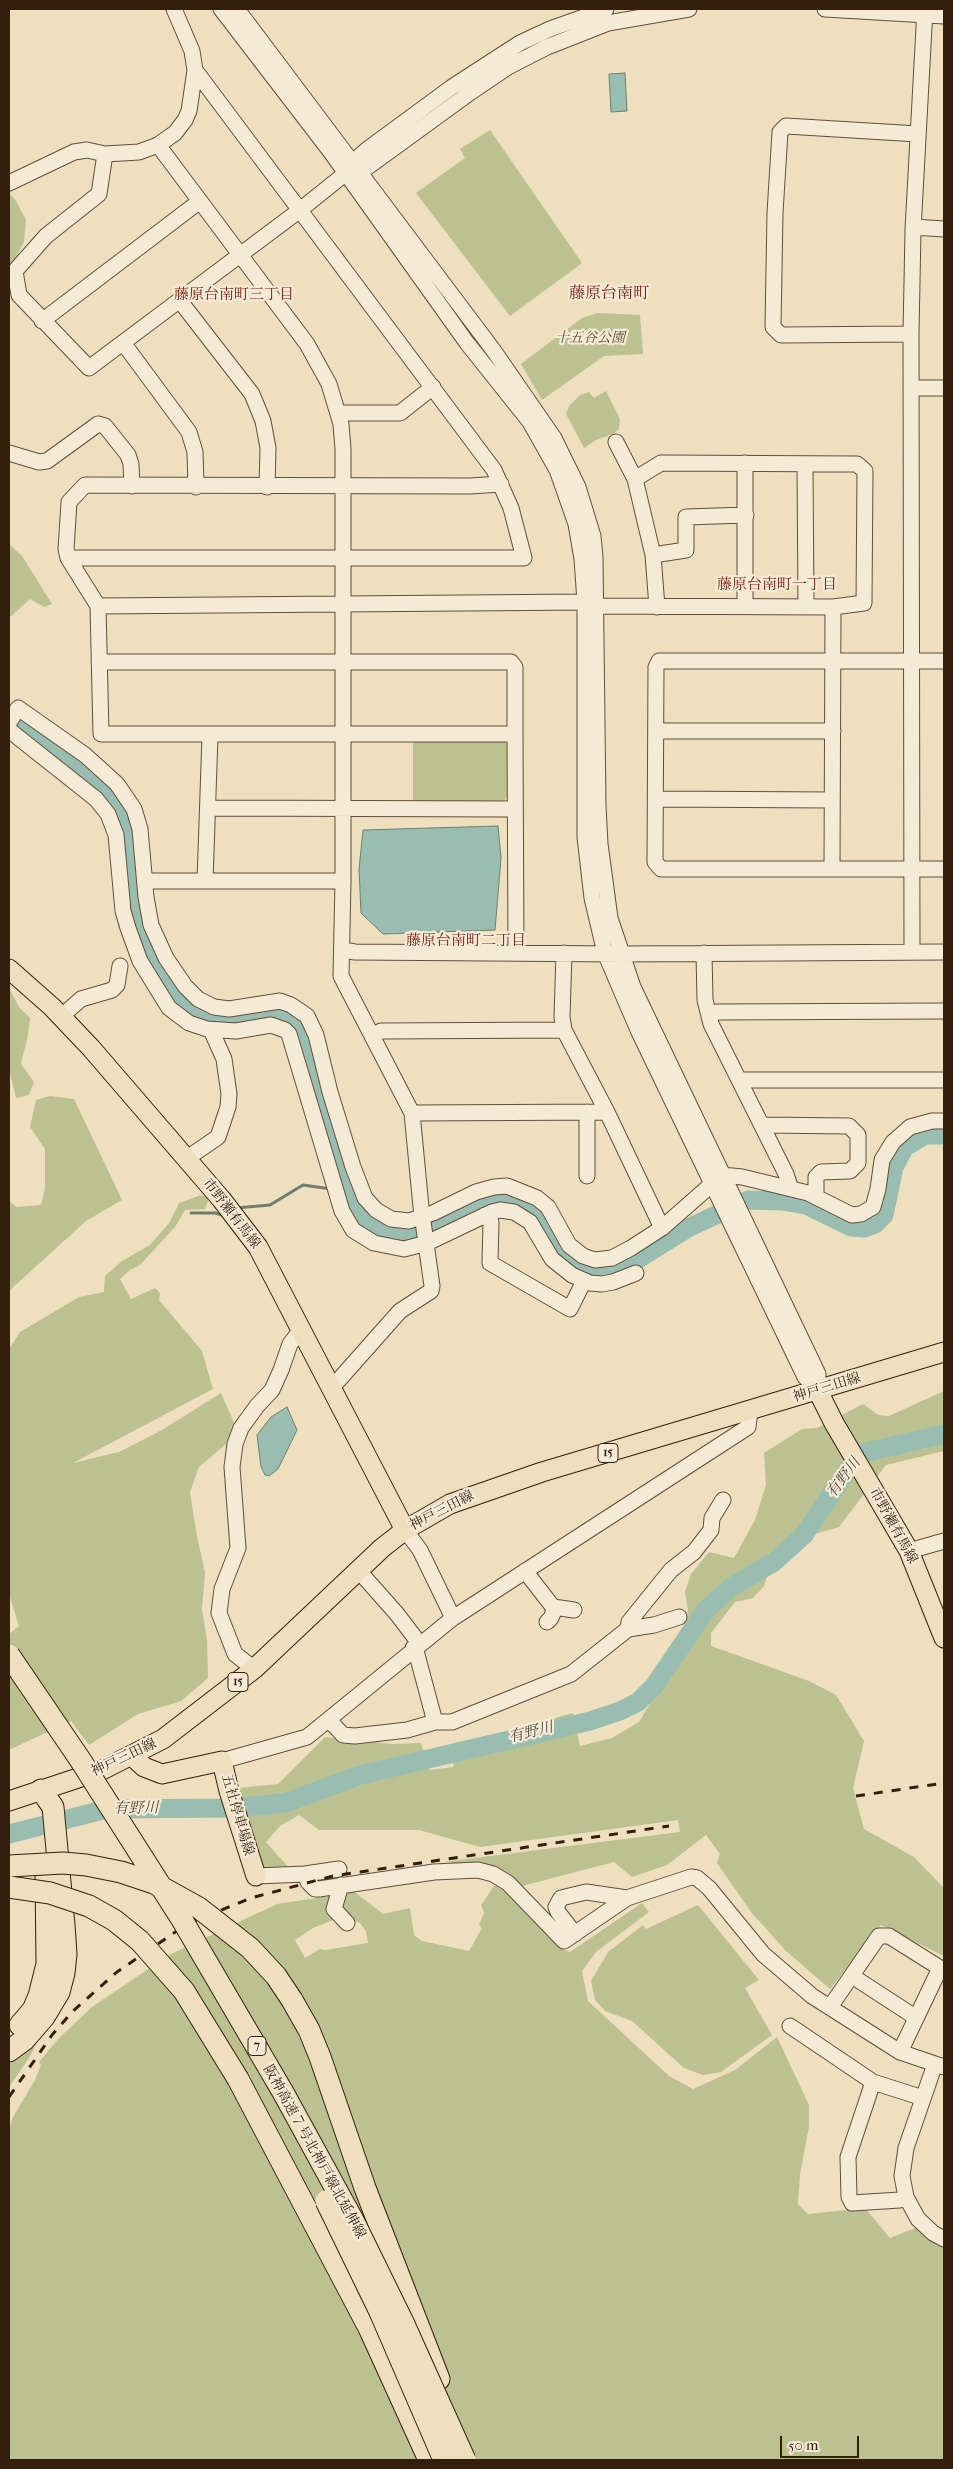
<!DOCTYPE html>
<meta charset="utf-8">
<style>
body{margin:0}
#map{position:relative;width:953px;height:2469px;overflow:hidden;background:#eedfbf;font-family:"IM FELL French Canon",serif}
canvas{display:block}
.frame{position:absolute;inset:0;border:10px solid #341f0d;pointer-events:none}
.scale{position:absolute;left:780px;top:2436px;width:79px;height:22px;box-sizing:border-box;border:2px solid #341f0d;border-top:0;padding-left:6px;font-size:15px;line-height:18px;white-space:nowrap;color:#341f0d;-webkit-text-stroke:4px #f4ead5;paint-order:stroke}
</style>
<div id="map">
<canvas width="953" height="2469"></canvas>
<div class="frame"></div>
<div class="scale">50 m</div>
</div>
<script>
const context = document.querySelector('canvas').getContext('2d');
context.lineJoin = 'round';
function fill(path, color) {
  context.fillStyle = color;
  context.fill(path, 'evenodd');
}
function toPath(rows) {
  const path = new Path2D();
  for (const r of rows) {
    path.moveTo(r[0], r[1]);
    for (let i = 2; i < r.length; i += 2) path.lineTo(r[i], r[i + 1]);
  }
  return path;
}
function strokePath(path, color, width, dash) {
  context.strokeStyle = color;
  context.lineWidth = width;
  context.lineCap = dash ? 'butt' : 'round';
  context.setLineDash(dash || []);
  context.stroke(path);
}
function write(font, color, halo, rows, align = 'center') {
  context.font = font + ' "IM FELL French Canon","Noto Serif JP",serif';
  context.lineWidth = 4.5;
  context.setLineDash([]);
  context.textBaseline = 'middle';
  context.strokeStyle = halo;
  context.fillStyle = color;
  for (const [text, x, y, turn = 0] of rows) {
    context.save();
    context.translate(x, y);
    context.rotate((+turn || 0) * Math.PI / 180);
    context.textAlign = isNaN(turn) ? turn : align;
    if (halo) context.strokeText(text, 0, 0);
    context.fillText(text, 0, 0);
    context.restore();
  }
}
fill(toPath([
 [490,130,582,263,510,316,416,193,465,158,460,149],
 [9,193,16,201,26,220,24,242,11,267,9,268],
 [598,313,640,315,643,354,604,356,542,400,521,364,582,318],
 [606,391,620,419,619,429,613,434,596,440,584,448,566,414,569,406,580,395,589,392,594,398],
 [9,544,22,556,52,604,44,607,30,599,9,618],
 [504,740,508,745,508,795,503,802,413,805,413,741],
 [9,988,19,1007,30,1018,28,1035,21,1064,34,1082,29,1095,16,1098,9,1070],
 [50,1096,74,1099,122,1200,86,1221,9,1291,9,1201,17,1207,41,1205,45,1188,45,1149,30,1127,36,1100],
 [201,1195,209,1198,205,1209,185,1210,175,1227,140,1265,130,1270,120,1279,131,1299,155,1288,160,1293,159,1300,202,1351,213,1389,73,1463,119,1452,162,1430,221,1393,235,1425,226,1444,199,1467,190,1492,196,1531,205,1573,202,1609,207,1641,208,1678,181,1701,138,1714,89,1745,71,1721,9,1750,9,1634,19,1626,9,1594,9,1349,20,1332,79,1297,104,1292,105,1276,122,1261,150,1245,170,1222,179,1203],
 [944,1391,944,1451,886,1465,839,1527,793,1540,773,1557,764,1586,753,1598,735,1602,711,1633,711,1646,809,1681,836,1695,864,1741,853,1788,864,1829,914,1857,944,1888,944,1956,881,1925,830,1989,786,1951,751,1912,717,1863,720,1854,706,1835,667,1865,632,1877,614,1862,522,1886,490,1866,443,1862,680,1832,678,1820,480,1847,419,1830,319,1830,299,1815,280,1826,266,1842,289,1868,260,1872,238,1788,278,1784,325,1737,393,1744,421,1743,430,1770,453,1767,457,1745,573,1713,580,1746,612,1738,639,1722,662,1684,664,1659,685,1629,688,1611,685,1592,691,1574,709,1552,734,1558,755,1520,766,1485,764,1453,802,1429,817,1428,863,1404,878,1415,889,1416],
 [494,1886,497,1886,520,1903,560,1948,570,1952,642,1903,649,1912,596,1952,582,1971,588,2001,669,2076,693,2089,735,2070,777,2037,809,2105,809,2127,800,2174,798,2204,808,2214,865,2208,890,2238,918,2227,944,2245,944,2460,9,2460,9,2129,13,2117,35,2080,41,2065,39,2062,59,2038,92,2007,169,1955,277,1904,330,1896,336,1919,313,1928,295,1940,305,1958,320,1949,325,1950,368,1943,366,1931,360,1923,348,1918,340,1908,343,1892,352,1890,383,1914,410,1908,414,1935,422,1941,469,1951,482,1928,479,1925,484,1913,481,1905],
 [698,1905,759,1980,745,1988,772,2035,721,2072,703,2075,684,2068,632,2021,605,2011,595,2000,591,1981,608,1952,643,1925,646,1929],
 [37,2043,29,2058,9,2087,9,2064]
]), '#bbc190');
const water = toPath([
 [625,73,627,111,611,112,609,74,625,73],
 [498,826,501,858,495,930,383,934,361,913,359,869,363,830,498,826],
 [287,1407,297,1430,278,1469,269,1476,265,1475,261,1467,257,1435,271,1417,287,1407]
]);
fill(water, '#99bdb0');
strokePath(water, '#717e6f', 1);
strokePath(toPath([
 [236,1208,270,1205,303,1185,331,1189],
 [191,1213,215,1213,225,1216]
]), '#717e6f', 3);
strokePath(toPath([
 [9,719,55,751,115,806,123,821,129,883,139,925,157,975,180,1004,199,1017,219,1022,275,1016,291,1022,299,1035,347,1195,361,1218,389,1234,407,1236,430,1229,482,1204,502,1199,521,1204,536,1216,562,1254,576,1265,596,1274,619,1271,688,1228,748,1200,782,1201,806,1205,851,1227,864,1228,875,1224,884,1215,894,1167,905,1147,925,1135,944,1135],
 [9,1834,107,1809,230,1808,285,1803,360,1775,590,1721,620,1711,638,1702,654,1686,705,1611,730,1588,774,1562,804,1535,851,1465,863,1453,944,1434]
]), '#99bdb0', 19);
const minor = toPath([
 [221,9,330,151,467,343,530,422,557,470,576,524,582,559,585,602,585,837,592,898,605,953,638,1030,805,1377,818,1391],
 [237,9,494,351,554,438,578,487,593,536,595,557,598,806,600,844,610,918,633,987,818,1374,818,1391],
 [825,9,944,16],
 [158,145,307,344,329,384,341,424,343,449,343,881,341,976,412,1113,421,1207,432,1286,431,1291,400,1311,337,1382,330,1386],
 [105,154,99,194,46,236,15,271,19,295,89,368,300,210,346,173,353,162,369,148,452,87,520,43,550,29,606,9],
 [352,173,361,172,471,92,508,67,547,47,608,23,689,9],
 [9,183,74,152,87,150,105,154,139,152,158,145,175,133,185,120,189,111,195,70,192,51,174,9],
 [913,227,944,229],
 [180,301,252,394,263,421,268,448,267,487],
 [42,321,200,201],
 [911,334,781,335,773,327,775,213,780,132,786,126,918,134],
 [124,344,189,432,195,452,196,487],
 [912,388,944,388],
 [338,413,400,413,433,387],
 [616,442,635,479,653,555,657,607],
 [9,453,39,462,47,461,98,424,105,426,128,455,131,464,132,486],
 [745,463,745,606],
 [805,464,806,606],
 [501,484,470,486,85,485,69,502,66,549,68,558,98,606,101,734,515,734,516,952],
 [653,555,686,550,686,517,746,515],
 [68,558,524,558,511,508,494,470,195,70],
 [98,606,585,602],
 [597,606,833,607,864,603,865,471,857,464,661,463,635,479],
 [944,661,659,661,656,667,655,862,661,869,944,869],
 [99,662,511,662,515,667,515,734],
 [9,723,18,708,85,755,117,784,134,809,140,829,146,897,151,925,166,958,185,986,198,999,214,1007,229,1009,280,1001,291,1005,307,1016,316,1035,330,1092,353,1167,365,1198,376,1210,391,1219,409,1221,433,1213,476,1192,494,1187,507,1186,537,1198,548,1207,569,1245,583,1256,595,1260,612,1258,631,1248,662,1228,712,1184],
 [9,730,96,799,108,814,116,835,123,911,128,928,140,961,169,1008,189,1023,207,1029,236,1031,271,1025,285,1030,289,1034,342,1211,353,1230,374,1243,404,1249,427,1243,492,1212,500,1210,514,1212,530,1222,552,1259,572,1275,590,1283,602,1284,613,1282,636,1273],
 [656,731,833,731],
 [210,736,205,881,343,881],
 [656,799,832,800],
 [208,808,514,809],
 [832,869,833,607],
 [145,881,205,881],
 [343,950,355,952,621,954,944,952],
 [912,952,911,334,913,230,925,9],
 [564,953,562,1017,564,1030,607,1112,662,1228],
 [704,953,705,1000,711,1024,786,1174,791,1189],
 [62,1016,81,999,112,990,117,985,120,966],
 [709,1017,717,1012,944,1011],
 [372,1036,381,1031,564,1030],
 [739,1080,944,1080],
 [412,1113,607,1112],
 [762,1125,849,1126,858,1135,858,1163,850,1171,821,1172,816,1177,816,1196],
 [186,1159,218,1137,228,1107,229,1094,224,1059,211,1030],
 [722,1175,742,1177,808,1193,852,1215,861,1214,873,1207,878,1189,882,1160,893,1142,910,1127,932,1121,944,1121],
 [587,1176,587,1112],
 [485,1215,491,1222,490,1263,570,1309,584,1281],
 [405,1530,420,1550,453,1618],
 [909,1551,944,1541],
 [358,1570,397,1614,419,1643],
 [525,1571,553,1607,574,1610],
 [547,1622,551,1618,555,1608],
 [628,1629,629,1622,671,1570,694,1552,711,1530,712,1518,723,1500],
 [413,1648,416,1651,435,1722],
 [254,1669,235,1654,219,1613,222,1589,238,1548,232,1467,235,1444,241,1428,257,1406,272,1390,281,1370,290,1344,301,1330],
 [329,1720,343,1735,355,1736,407,1730,435,1722,452,1722,571,1674,628,1629,654,1625,679,1617],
 [222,1761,307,1737,453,1618,748,1427,750,1411],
 [305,1874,339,1869],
 [256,1876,305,1874,308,1882,315,1889,319,1889,434,1872,478,1870,493,1874,508,1883,564,1941,627,1898,691,1877,697,1878,709,1888,763,1954,812,1996,900,2052,944,2067],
 [341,1885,334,1909,347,1923],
 [575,1934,558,1912,556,1907,561,1898,586,1892,627,1898],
 [852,1976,915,2017],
 [830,2007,879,1936,889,1936,940,1968,900,2052],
 [790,2026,873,2082,923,2098],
 [935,2064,906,2148,902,2176,906,2197,918,2219,933,2233,944,2239],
 [873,2082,848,2157,849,2197,852,2203,900,2200,906,2197]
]);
const major = toPath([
 [9,969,52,1007,91,1048,222,1200,258,1247,405,1530],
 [818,1391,834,1423,909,1551,944,1638],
 [132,1756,144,1767,162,1774,222,1761,229,1791,256,1876],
 [9,1801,102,1770,163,1739,254,1669,382,1548,405,1530,450,1504,542,1472,944,1352]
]);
const highway = toPath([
 [292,2000,309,2030,320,2057,365,2188,439,2379],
 [20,2025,33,2010,39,1996,47,1964,46,1875],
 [9,2051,24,2040,44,2017,59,1992,64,1973,66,1954,64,1925,53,1807,41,1790],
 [238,2079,369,2328,429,2460]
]);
strokePath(minor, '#624f3a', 17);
strokePath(major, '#341f0d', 21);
strokePath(highway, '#341f0d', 23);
strokePath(minor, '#f4ead5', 15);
strokePath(major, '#eedfbf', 19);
strokePath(highway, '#eedfbf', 21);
strokePath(toPath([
 [856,1796,944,1783],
 [9,2097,52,2035,73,2011,117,1972,187,1924,251,1898,333,1876,669,1826]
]), '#341f0d', 3, [9, 9]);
const highwayBridge = toPath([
 [9,1655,81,1761,181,1918,284,2094,354,2222,403,2322,465,2460],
 [9,1866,63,1863,86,1865,121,1872,154,1883,199,1908,250,1948,276,1976,292,2000],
 [9,1887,50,1893,89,1906,114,1920,140,1941,184,1991,238,2079],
 [326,2201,380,2312,444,2460]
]);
strokePath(highwayBridge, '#341f0d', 23, []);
strokePath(highwayBridge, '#eedfbf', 21);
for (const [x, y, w] of [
 [608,1453,20],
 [238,1682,20],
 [257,2046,18]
]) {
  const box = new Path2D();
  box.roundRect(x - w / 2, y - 9.5, w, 19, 4);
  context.fillStyle = '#f4ead5';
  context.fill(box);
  strokePath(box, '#341f0d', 1);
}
write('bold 12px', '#341f0d', null, [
 ["15",608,1453],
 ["15",238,1682],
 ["7",257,2046]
]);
write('italic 14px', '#5c5034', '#f4ead5', [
 ["十五谷公園",590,339]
]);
write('14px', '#341f0d', '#f4ead5', [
 ["市野瀬有馬線",231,1214,52],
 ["神戸三田線",827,1388,-17],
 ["神戸三田線",442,1511,-27],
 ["市野瀬有馬線",893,1526,61],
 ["神戸三田線",124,1758,-25],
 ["五社停車場線",237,1815,74],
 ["阪神高速７号北神戸線北延伸線",314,2152,61]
]);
write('15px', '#7a1f14', '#f4ead5', [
 ["藤原台南町三丁目",234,295],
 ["藤原台南町一丁目",777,585],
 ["藤原台南町二丁目",466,941]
]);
write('italic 15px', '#524e3e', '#f4ead5', [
 ["有野川",844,1478,-53],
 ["有野川",531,1733,-14],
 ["有野川",136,1809,-1]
]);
write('16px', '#7a1f14', '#f4ead5', [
 ["藤原台南町",609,294]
]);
</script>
